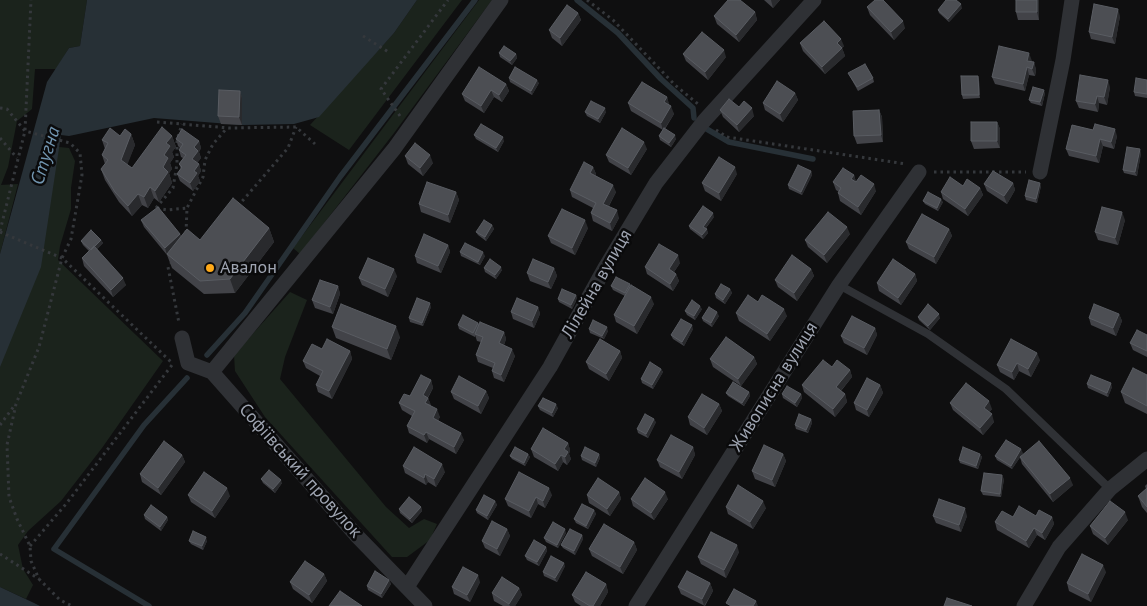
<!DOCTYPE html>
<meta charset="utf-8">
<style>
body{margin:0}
canvas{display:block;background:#0f0f10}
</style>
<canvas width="1147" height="606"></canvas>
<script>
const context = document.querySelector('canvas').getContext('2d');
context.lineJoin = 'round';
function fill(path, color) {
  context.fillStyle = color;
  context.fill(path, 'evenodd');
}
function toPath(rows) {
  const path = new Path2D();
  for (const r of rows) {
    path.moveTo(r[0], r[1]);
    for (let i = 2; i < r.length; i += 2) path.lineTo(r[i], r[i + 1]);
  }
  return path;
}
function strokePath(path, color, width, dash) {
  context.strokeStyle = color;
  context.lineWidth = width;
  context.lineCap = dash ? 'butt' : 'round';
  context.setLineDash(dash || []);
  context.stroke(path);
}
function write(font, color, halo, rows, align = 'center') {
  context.font = font + ' "PT Sans",sans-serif';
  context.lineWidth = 5;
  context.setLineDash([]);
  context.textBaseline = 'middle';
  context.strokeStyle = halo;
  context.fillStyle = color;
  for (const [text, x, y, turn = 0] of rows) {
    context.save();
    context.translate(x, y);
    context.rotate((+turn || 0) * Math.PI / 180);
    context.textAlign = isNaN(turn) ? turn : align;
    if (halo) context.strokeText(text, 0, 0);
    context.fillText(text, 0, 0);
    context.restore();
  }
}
fill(toPath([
 [0,0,87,0,80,46,69,48,56,69,35,69,32,109,17,121,8,167,1,185,18,184,0,254],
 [417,0,462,0,349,150,310,125,394,33],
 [479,0,492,0,394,133,300,254,293,248],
 [59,147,69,148,75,161,71,188,71,209,60,246,58,260,163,361,102,448,61,501,28,531,18,545,23,569,33,585,26,599,0,587,0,338,50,163],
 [290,292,307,300,285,357,280,379,386,507,409,528,424,519,437,524,430,540,407,557,392,557,265,417,235,371,234,355]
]), '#1b231c');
fill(toPath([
 [87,0,417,0,394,33,319,117,294,124,242,125,154,118,69,136,61,135,41,267,0,367,0,254,47,82,69,48,80,46],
 [0,587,34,603,40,606,0,606]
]), '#273036');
strokePath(toPath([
 [577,0,618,33,661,79,693,108,694,118],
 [705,128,729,142,813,159],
 [207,355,245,313,340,177,475,0],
 [149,606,54,549,144,425,187,378]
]), '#273036', 5.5);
strokePath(toPath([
 [587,0,613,20,675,85,698,104],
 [363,36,390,53],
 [0,108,7,109,25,131,70,143,80,153,82,175,71,239,62,258,39,347,16,404,7,445,9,497,17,519,30,546,31,561,39,579,60,600,72,606],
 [400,116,381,89,448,0],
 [157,122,229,128,296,127,315,144],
 [716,130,727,137,906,164],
 [0,138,17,158],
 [934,172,1026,172],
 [238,206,288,148,296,127],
 [156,208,173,188,177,164,177,140,182,124],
 [157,208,167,210,187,208],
 [0,231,25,131,31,0],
 [0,232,62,258,171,362],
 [186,233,187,208,203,177,205,160,213,144,227,128],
 [172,262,168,267,179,323],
 [0,425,14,406],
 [30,546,66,504,172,365],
 [0,554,39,579]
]), '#35383c', 3, [2.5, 4]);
strokePath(toPath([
 [839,285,928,334,1006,389,1110,489]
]), '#2f3135', 8);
strokePath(toPath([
 [1040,172,1063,60,1072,0],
 [182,338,188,363,212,372,357,536,425,606],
 [212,372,394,149,501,0],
 [407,587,550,367,606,266,656,183,704,121,814,0],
 [636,606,839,285,919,172],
 [1024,606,1059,547,1110,489,1147,459]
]), '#2f3135', 15);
fill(toPath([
 [764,0,780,0,773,8],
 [1016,0,1039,0,1039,20,1018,20,1016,12],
 [867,7,905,28,894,40,870,15],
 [962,8,949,22,939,13,938,10],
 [755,12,757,20,739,42,717,24,714,16],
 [578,13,581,20,562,46,552,38,549,30],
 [1120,16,1115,44,1091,39,1089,32],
 [800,43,844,46,842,48,845,56,825,74,803,51],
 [499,53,516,54,517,58,512,65,500,57],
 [683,54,726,57,708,80,686,61],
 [1032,61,1032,62,1034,62,1036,70,1035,76,1029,75,1025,91,995,84,992,77],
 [848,73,873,78,874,82,858,91],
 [978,76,979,80,980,98,963,99,962,95],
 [509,78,539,83,532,95,510,82],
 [1147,80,1147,98,1135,96,1134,92],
 [506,84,509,91,502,102,494,97,484,113,465,101,462,94],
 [1110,87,1107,105,1099,103,1098,112,1079,108,1076,101],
 [240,91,242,98,242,125,221,124,218,116],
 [795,93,798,100,783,122,765,110,763,103],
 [1045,93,1042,106,1031,103,1029,100],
 [667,97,669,105,674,114,665,129,676,139,671,147,660,140,659,136,663,130,631,111,628,103],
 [720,110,754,116,739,132,723,117],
 [879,110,882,117,883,142,857,144,854,136],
 [585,112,606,112,600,123,587,116],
 [997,122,1000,129,1000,148,974,149,971,141],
 [1072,125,1117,136,1114,149,1103,146,1099,163,1069,156,1066,149],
 [131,134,135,145,127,164,132,168,172,136,176,147,172,152,174,157,170,163,172,169,169,173,172,183,159,202,154,198,148,208,142,205,132,216,119,202,105,180,101,169,105,164,102,155,105,149,102,140],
 [474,135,504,141,498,152,476,139],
 [176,139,199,141,201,148,199,152,201,158,197,163,199,164,201,171,198,176,200,181,193,191,180,181,177,174,181,169,179,164,183,158,181,157,179,150,180,148,178,146],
 [647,149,631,175,609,162,606,155],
 [1141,153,1137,176,1124,173,1123,170],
 [405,156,433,163,423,176,408,164],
 [593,167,596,174,595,175,616,192,609,206,619,218,612,231,593,221,591,213,593,208,572,197,570,190],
 [811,171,812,175,802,195,789,189,788,185],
 [737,174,721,201,705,191,702,183],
 [854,175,856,182,876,191,861,215,840,201,838,193,839,192,836,190,833,182],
 [1013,183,1015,190,1007,204,987,191,984,184],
 [1041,186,1037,203,1026,200,1025,196],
 [980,188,983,195,968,216,943,199,941,192],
 [456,192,459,200,450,223,421,212,419,204],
 [923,201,943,202,938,211,925,204],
 [714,217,706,228,708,233,703,239,690,229,689,226],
 [141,220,180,234,181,236,200,240,269,228,274,242,235,293,204,294,172,268,167,255,144,227],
 [1125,220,1118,245,1098,240,1095,232],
 [492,225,494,229,486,241,478,235,476,232],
 [588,228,575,255,551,243,548,236],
 [949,229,952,236,936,264,909,249,906,242],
 [850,234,827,263,808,247,805,240],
 [101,240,103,243,97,249,126,285,113,297,84,266,82,258,89,251,83,245,81,241],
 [448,245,450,252,441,273,417,263,415,256],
 [460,252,485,256,480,265,461,256],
 [680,263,674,272,676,274,679,281,673,291,647,274,645,267],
 [484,268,502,270,496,279,485,272],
 [554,268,557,276,551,289,530,281,527,273],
 [811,269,814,276,797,301,778,287,775,280],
 [915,274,917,281,901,305,879,291,877,283],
 [397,276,388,297,362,285,359,278],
 [630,284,630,286,654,304,637,334,616,322,614,315,625,296,613,290,611,286],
 [338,286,340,294,333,314,315,308,312,300],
 [730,289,732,293,725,304,716,298,715,294],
 [576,295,577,299,572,309,559,302,558,299],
 [758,302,787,316,770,341,739,321,736,313],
 [431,307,423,326,410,322,409,318],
 [538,307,540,314,534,328,513,319,511,312],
 [702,309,695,320,687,315,685,311],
 [1119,314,1122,321,1116,336,1091,325,1089,318],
 [719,316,712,327,703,321,702,318],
 [918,317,940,318,930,330,919,320],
 [478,323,479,324,504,332,506,339,504,345,515,356,504,382,494,378,492,371,493,368,478,362,476,355,481,342,477,341,475,335,475,337,459,329,458,325],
 [332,327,400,337,391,360,336,338],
 [875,328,877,335,867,355,844,343,841,336],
 [589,329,608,331,604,339,590,333],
 [693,329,684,346,673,339,671,335],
 [1147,335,1147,357,1133,350,1130,343],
 [322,349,350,351,352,359,332,399,318,392,316,385,320,376,306,368,303,361],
 [620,351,622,358,609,381,589,369,586,362],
 [754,357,757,364,741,386,713,367,710,359],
 [1040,360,1031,377,1019,371,1014,380,1000,372,997,365],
 [832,367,850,370,852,377,841,391,845,394,847,402,835,417,804,392,802,385],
 [661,369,663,372,653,389,642,383,641,379],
 [1147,375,1147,414,1125,403,1121,392],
 [431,380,433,388,428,398,431,406,440,417,438,420,464,440,456,454,429,439,427,443,409,433,407,426,412,416,402,410,399,403,410,396],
 [1087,384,1112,387,1108,397,1088,388],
 [880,385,883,393,869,417,856,410,854,403],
 [486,391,489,398,481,414,454,399,451,392],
 [749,392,750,396,744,406,728,396,726,393],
 [782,394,801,394,802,398,797,407,783,398],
 [950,403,992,409,989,412,994,422,983,435,953,410],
 [719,404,722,411,707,435,690,425,688,417],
 [538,406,558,408,553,417,540,410],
 [811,419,812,423,808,433,796,429,795,425],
 [656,422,648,438,638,433,637,429],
 [568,443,570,450,569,454,571,459,567,465,563,462,558,471,534,457,531,449],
 [693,447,695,455,682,479,660,467,657,460],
 [1023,453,1012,469,997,460,995,456],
 [528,454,530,457,525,466,512,459,510,456],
 [599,454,600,458,596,467,582,460,581,456],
 [783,454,786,461,775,487,755,479,752,471],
 [980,454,982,457,978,469,960,463,959,460],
 [182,455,185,462,161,495,142,482,140,474],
 [1020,457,1073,485,1053,502,1022,464],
 [403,466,445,472,436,487,428,482,426,485,405,473],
 [261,479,282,483,275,493,263,483],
 [1004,479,1001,497,983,495,981,491],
 [1147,484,1147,513,1142,507,1138,496,1146,489,1145,486],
 [619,492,621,499,610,516,589,503,587,495],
 [188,495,230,496,215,518,191,502],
 [552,495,545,508,538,504,531,518,508,506,505,499],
 [631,499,668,499,654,520,633,506],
 [495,501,497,505,488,520,477,513,476,510],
 [421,507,422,511,412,523,400,513,399,509],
 [726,507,766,508,753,529,728,514],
 [594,510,596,514,588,529,576,523,574,519],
 [144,515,167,517,168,520,161,531,145,519],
 [933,516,967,516,961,532,936,523],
 [1036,516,1052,517,1054,524,1045,540,1037,535,1029,548,997,530,995,522,1013,517],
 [1128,520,1108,545,1093,534,1090,526],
 [507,529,510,536,500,556,485,548,482,541],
 [566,533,558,548,546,542,544,538],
 [582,535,583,539,575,555,563,548,561,545],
 [189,541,207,541,203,550,191,544],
 [634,542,637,550,623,574,592,556,589,549],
 [546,547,547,551,539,566,527,560,525,556],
 [739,552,726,578,701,564,698,557],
 [565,566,557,582,544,576,543,572],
 [1106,572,1091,602,1069,591,1067,583],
 [324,574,327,581,312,603,293,589,290,582],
 [389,580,391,584,382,598,368,590,367,586],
 [480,582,470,602,454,594,452,587],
 [710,583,713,591,705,606,681,594,678,587],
 [606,584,608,592,600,606,581,606,575,602,572,595],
 [519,588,522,595,515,606,503,606,494,601,492,593]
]), '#424348');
fill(toPath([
 [771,0,780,0,773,8],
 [1037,0,1039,0,1039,20,1037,12],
 [961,4,962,8,949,22,948,19],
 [1118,9,1120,16,1115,44,1112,37],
 [755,12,757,20,739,42,736,35],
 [578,13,581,20,562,46,560,38],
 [903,21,905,28,894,40,891,32],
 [841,39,844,46,842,48,845,56,825,74,822,67,837,43],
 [724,50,726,57,708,80,705,72],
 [1029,53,1032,61,1030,68,1027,61],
 [516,54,517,58,512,65,510,61],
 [1034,62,1036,70,1035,76,1032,69],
 [1027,67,1029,75,1025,91,1023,84],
 [978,76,979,80,980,98,979,95],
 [537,80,539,83,532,95,531,91],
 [1108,80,1110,87,1107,105,1104,97],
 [506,84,509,91,502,102,499,95],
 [491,90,494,97,484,113,481,106],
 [1044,90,1045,93,1042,106,1040,102],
 [240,91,242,98,242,125,239,117],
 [795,93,798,100,783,122,780,114],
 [1097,96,1099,103,1098,112,1095,104],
 [667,97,669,104,666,109,664,102],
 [671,106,674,114,663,131,661,123],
 [605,108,606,112,600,123,598,119],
 [752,108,754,116,739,132,737,125],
 [879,110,882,117,883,142,881,135],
 [997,122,1000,129,1000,148,997,141],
 [1115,129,1117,136,1114,149,1111,142],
 [131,134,135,145,125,171,121,160],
 [675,135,676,139,671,147,669,143],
 [172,136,176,147,172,152,174,157,170,163,172,169,169,173,172,183,159,202,155,191,163,167,166,143],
 [503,137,504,141,498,152,496,148],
 [1100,139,1103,146,1099,163,1096,156],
 [199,141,201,148,199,152,201,158,195,166,192,159,194,147],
 [644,142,647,149,631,175,628,168],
 [1140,149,1141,153,1137,176,1135,172],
 [430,155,433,163,423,176,420,168],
 [199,164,201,171,198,176,200,181,193,191,190,183,194,171],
 [593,167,596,174,593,180,590,173],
 [735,167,737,174,721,201,719,193],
 [811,171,812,175,802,195,801,192],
 [854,175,856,182,851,179],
 [1013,183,1015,190,1007,204,1004,196],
 [1040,183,1041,186,1037,203,1036,199],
 [874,184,876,191,861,215,858,207],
 [613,185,616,192,606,211,603,204],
 [150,187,154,198,148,208,144,197],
 [980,188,983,195,968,216,965,209],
 [456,192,459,200,450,223,448,215],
 [138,194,142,205,132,216,128,206],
 [941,199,943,202,938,211,937,208],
 [617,210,619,218,612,231,610,223],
 [1122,212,1125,220,1118,245,1115,238],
 [713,213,714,217,704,230,703,227],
 [585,220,588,228,575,255,572,248],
 [492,225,494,229,486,241,485,237],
 [847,227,850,234,827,263,824,255],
 [269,228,274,242,235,293,230,279],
 [707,229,708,233,703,239,702,235],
 [949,229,952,236,936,264,934,257],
 [180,234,183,242,167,255,165,248],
 [101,240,103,243,93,254,92,250],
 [448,245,450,252,441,273,438,266],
 [483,252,485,256,480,265,478,262],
 [678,255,680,263,671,276,669,269],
 [501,267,502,270,496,279,495,275],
 [554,268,557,276,551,289,548,282],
 [394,269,397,276,388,297,385,289],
 [811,269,814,276,797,301,794,293],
 [676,274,679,281,673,291,670,284],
 [915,274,917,281,901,305,898,298],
 [123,278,126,285,113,297,111,290],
 [338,286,340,294,333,314,330,307],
 [730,289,732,293,725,304,723,300],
 [576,295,577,299,572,309,571,305],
 [651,297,654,304,637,334,634,326],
 [430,303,431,307,423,326,422,323],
 [700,306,702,309,695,320,694,316],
 [538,307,540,314,534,328,532,321],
 [784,309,787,316,770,341,767,334],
 [717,312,719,316,712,327,711,323],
 [939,314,940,318,930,330,928,326],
 [1119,314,1122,321,1116,336,1113,328],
 [692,325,693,329,684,346,682,342],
 [396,326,400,337,391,360,387,349],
 [607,327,608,331,604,339,602,336],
 [875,328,877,335,867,355,864,348],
 [504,332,506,339,502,351,499,343],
 [512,349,515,356,504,382,501,375],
 [350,351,352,359,332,399,329,391],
 [620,351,622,358,609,381,606,374],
 [1037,353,1040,360,1031,377,1028,369],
 [754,357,757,364,741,386,738,379],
 [1017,363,1019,371,1014,380,1012,372],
 [661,369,663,372,653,389,652,385],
 [850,370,852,377,838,394,836,387],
 [431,380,433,388,425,402,423,395],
 [1111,383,1112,387,1108,397,1107,393],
 [880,385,883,393,869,417,867,410],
 [486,391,489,398,481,414,478,406],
 [749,392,750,396,744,406,742,403],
 [801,394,802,398,797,407,795,403],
 [845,394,847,402,835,417,833,409],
 [428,398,431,405,425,403],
 [989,401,992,409,986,415,984,408],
 [556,404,558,408,553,417,552,413],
 [719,404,722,411,707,435,704,428],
 [437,409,440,417,435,425,433,418],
 [992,414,994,422,983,435,980,428],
 [654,419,656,422,648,438,646,434],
 [811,419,812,423,808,433,806,430],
 [426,432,429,439,427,443,424,435],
 [461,433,464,440,456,454,454,447],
 [568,443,570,450,569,454,571,459,567,465,565,457,564,449],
 [693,447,695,455,682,479,679,472],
 [1021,449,1023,453,1012,469,1011,466],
 [528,454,530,457,525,466,524,463],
 [599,454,600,458,596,467,595,463],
 [783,454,786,461,775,487,772,480],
 [980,454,982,457,978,469,976,466],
 [182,455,185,462,161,495,158,488],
 [561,455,563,462,558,471,555,464],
 [442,464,445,472,436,487,434,479],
 [425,474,428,482,426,485,424,478],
 [1002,475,1004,479,1001,497,1000,494],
 [1070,478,1073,485,1053,502,1050,494],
 [281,480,282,483,275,493,273,489],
 [227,488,230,496,215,518,212,511],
 [549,488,552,495,545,508,543,501],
 [619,492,621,499,610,516,607,509],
 [665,492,668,499,654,520,651,513],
 [536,497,538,504,531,518,529,511],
 [495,501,497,505,488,520,487,516],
 [763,501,766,508,753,529,750,522],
 [421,507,422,511,412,523,410,519],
 [965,508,967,516,961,532,959,525],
 [594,510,596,514,588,529,586,526],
 [1125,512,1128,520,1108,545,1105,538],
 [167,517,168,520,161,531,160,527],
 [1052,517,1054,524,1045,540,1042,533],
 [1034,528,1037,535,1029,548,1026,541],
 [507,529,510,536,500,556,497,549],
 [565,529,566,533,558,548,557,545],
 [582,535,583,539,575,555,574,551],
 [206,537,207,541,203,550,202,546],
 [634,542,637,550,623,574,620,567],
 [737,545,739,552,726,578,724,570],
 [546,547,547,551,539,566,537,562],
 [564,563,565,566,557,582,555,578],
 [1103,565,1106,572,1091,602,1088,594],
 [324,574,327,581,312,603,309,595],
 [478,575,480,582,470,602,467,595],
 [389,580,391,584,382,598,381,594],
 [710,583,713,591,704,606,702,599],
 [606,584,608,592,600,606,593,606],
 [519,588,522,595,515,606,510,606,509,604],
 [756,601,758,606,753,606]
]), '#292a2d');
const building = toPath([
 [728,0,740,0,755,12,736,35,714,16,728,0],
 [875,0,883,0,903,21,891,32,867,7,875,0],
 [946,0,956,0,961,4,948,19,938,10,946,0],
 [1016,0,1037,0,1037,12,1016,12,1016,0],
 [1094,4,1118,9,1112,37,1089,32,1094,4],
 [567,5,578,13,560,38,549,30,567,5],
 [824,21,841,39,837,43,842,48,822,67,800,43,824,21],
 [702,32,724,50,705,72,683,54,702,32],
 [504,46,516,54,510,61,499,53,504,46],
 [999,46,1029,53,1027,61,1034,62,1032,69,1027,67,1023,84,992,77,999,46],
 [865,64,873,78,857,87,848,73,865,64],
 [479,67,506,84,499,95,491,90,481,106,462,94,479,67],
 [515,67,537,80,531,91,509,78,515,67],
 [1080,75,1108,80,1104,97,1097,96,1095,104,1076,101,1080,75],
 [961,76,978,76,979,95,962,95,961,76],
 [1136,78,1147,80,1147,94,1134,92,1136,78],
 [777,81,795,93,780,114,763,103,777,81],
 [642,82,667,97,664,102,671,106,661,123,628,103,642,82],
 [1033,87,1044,90,1040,102,1029,100,1033,87],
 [219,90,240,91,239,117,218,116,219,90],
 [729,99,739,107,744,101,752,108,737,125,720,110,729,99],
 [591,101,605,108,598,119,585,112,591,101],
 [879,110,881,135,854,136,853,111,879,110],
 [971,122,997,122,997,141,971,141,971,122],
 [481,124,503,137,496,148,474,135,481,124],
 [1095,124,1115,129,1111,142,1100,139,1096,156,1066,149,1072,125,1093,130,1095,124],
 [162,127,172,136,166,143,170,146,164,155,168,158,163,167,168,172,155,191,150,187,144,197,138,194,128,206,115,192,101,169,108,160,102,155,108,143,102,140,110,128,120,136,125,129,131,134,121,160,132,168,162,127],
 [622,128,644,142,628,168,606,155,622,128],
 [664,128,675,135,669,143,659,136,664,128],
 [182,129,199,141,194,147,198,151,192,159,199,164,194,171,197,173,190,183,177,174,182,167,179,164,186,155,179,150,183,144,176,139,182,129],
 [415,143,430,155,420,168,405,156,415,143],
 [1127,147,1140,149,1135,172,1123,170,1127,147],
 [719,157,735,167,719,193,702,183,719,157],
 [584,162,593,167,590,173,613,185,603,204,617,210,610,223,591,213,596,203,570,190,584,162],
 [798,165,811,171,801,192,788,185,798,165],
 [843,168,854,175,851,179,856,182,861,175,874,184,858,207,838,193,841,188,833,182,843,168],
 [993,171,1013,183,1004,196,984,184,993,171],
 [950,177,963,186,967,179,980,188,965,209,941,192,950,177],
 [1029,180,1040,183,1036,199,1025,196,1029,180],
 [427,182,456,192,448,215,419,204,427,182],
 [928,192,941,199,937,208,923,201,928,192],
 [233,198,269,228,230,279,200,281,167,254,187,229,200,240,233,198],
 [703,206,713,213,703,227,707,229,702,235,689,226,703,206],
 [158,207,180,234,165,248,141,220,158,207],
 [1102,207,1122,212,1115,238,1095,232,1102,207],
 [562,209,585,220,572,248,548,236,562,209],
 [828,212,847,227,824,255,805,240,828,212],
 [922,214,949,229,934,257,906,242,922,214],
 [484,220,492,225,485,237,476,232,484,220],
 [91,230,101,240,91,250,81,241,91,230],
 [424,234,448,245,438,266,415,256,424,234],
 [465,243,483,252,478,262,460,252,465,243],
 [659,244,678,255,669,269,676,274,670,284,645,267,659,244],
 [94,246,123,278,111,290,82,258,94,246],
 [792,255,811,269,794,293,775,280,792,255],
 [368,258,394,269,385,289,359,278,368,258],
 [490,259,501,267,495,275,484,268,490,259],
 [533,259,554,268,548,282,527,273,533,259],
 [893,259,915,274,898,298,877,283,893,259],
 [616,277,630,284,625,293,611,286,616,277],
 [320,280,338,286,330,307,312,300,320,280],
 [721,284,730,289,723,300,715,294,721,284],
 [631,285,651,297,634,326,614,315,631,285],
 [562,289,576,295,571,305,558,299,562,289],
 [748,295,758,302,762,295,784,309,767,334,736,313,748,295],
 [417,298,430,303,422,323,409,318,417,298],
 [517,298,538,307,532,321,511,312,517,298],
 [692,300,700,306,694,316,685,311,692,300],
 [341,304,396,326,387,349,332,327,341,304],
 [928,304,939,314,928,326,918,317,928,304],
 [1094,304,1119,314,1113,328,1089,318,1094,304],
 [709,307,717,312,711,323,702,318,709,307],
 [463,315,478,323,473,333,458,325,463,315],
 [852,316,875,328,864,348,841,336,852,316],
 [681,319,692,325,682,342,671,335,681,319],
 [593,320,607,327,602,336,589,329,593,320],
 [480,322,504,332,499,343,512,349,501,375,492,371,495,363,476,355,483,337,475,334,480,322],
 [1137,330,1147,335,1147,351,1130,343,1137,330],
 [726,337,754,357,738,379,710,359,726,337],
 [327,339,350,351,329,391,316,385,323,371,303,361,312,344,322,349,327,339],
 [600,339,620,351,606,374,586,362,600,339],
 [1011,339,1037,353,1028,369,1017,363,1012,372,997,365,1011,339],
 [823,360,832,367,837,360,850,370,836,387,845,394,833,409,802,385,823,360],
 [650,362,661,369,652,385,641,379,650,362],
 [1133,368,1147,375,1147,406,1121,392,1133,368],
 [421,375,431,380,423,395,428,398,425,403,437,409,433,418,461,433,454,447,426,432,424,435,407,426,415,411,399,403,404,394,410,396,421,375],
 [1091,375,1111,383,1107,393,1087,384,1091,375],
 [459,376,486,391,478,406,451,392,459,376],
 [867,378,880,385,867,410,854,403,867,378],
 [733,382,749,392,742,403,726,393,733,382],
 [966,383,989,401,984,408,992,414,980,428,950,403,966,383],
 [787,386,801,394,795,403,782,394,787,386],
 [702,394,719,404,704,428,688,417,702,394],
 [543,398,556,404,552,413,538,406,543,398],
 [645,414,654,419,646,434,637,429,645,414],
 [799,414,811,419,806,430,795,425,799,414],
 [543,428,568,443,564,449,568,452,565,457,561,455,555,464,531,449,543,428],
 [671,435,693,447,679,472,657,460,671,435],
 [1006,440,1021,449,1011,466,995,456,1006,440],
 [164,441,182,455,158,488,140,474,164,441],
 [1039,441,1070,478,1050,494,1020,457,1039,441],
 [764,445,783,454,772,480,752,471,764,445],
 [414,447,442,464,434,479,425,474,424,478,403,466,414,447],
 [515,447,528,454,524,463,510,456,515,447],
 [585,447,599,454,595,463,581,456,585,447],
 [963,447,980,454,976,466,959,460,963,447],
 [269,470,281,480,273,489,261,479,269,470],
 [204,472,227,488,212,511,188,495,204,472],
 [519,472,549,488,543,501,536,497,529,511,505,499,519,472],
 [984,473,1002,475,1000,494,981,491,984,473],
 [598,478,619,492,607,509,587,495,598,478],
 [645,478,665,492,651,513,631,499,645,478],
 [738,485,763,501,750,522,726,507,738,485],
 [1147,488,1147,507,1138,496,1147,488],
 [484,495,495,501,487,516,476,510,484,495],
 [409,497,421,507,410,519,399,509,409,497],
 [939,499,965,508,959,525,933,516,939,499],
 [1110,501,1125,512,1105,538,1090,526,1110,501],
 [582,504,594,510,586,526,574,519,582,504],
 [151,505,167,517,160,527,144,515,151,505],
 [1019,506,1036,516,1039,510,1052,517,1042,533,1034,528,1026,541,995,522,1002,511,1013,517,1019,506],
 [492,521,507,529,497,549,482,541,492,521],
 [553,522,565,529,557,545,544,538,553,522],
 [604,524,634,542,620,567,589,549,604,524],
 [570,529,582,535,574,551,561,545,570,529],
 [193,531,206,537,202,546,189,541,193,531],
 [711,532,737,545,724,570,698,557,711,532],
 [534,540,546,547,537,562,525,556,534,540],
 [1082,554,1103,565,1088,594,1067,583,1082,554],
 [551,556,564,563,555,578,543,572,551,556],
 [305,561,324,574,309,595,290,582,305,561],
 [463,567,478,575,467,595,452,587,463,567],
 [375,571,389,580,381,594,367,586,375,571],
 [687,571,710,583,702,599,678,587,687,571],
 [586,572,606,584,593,606,590,606,572,595,586,572],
 [502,577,519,588,509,604,492,593,502,577],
 [734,589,756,601,753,606,731,606,726,603,734,589],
 [340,591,362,606,329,606,340,591],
 [947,598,972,606,944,606,947,598]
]);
fill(building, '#4c4e53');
strokePath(building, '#595c62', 1);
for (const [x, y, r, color] of [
 [210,268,5,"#fea919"]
]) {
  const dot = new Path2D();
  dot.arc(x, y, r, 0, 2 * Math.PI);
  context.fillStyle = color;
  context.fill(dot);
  strokePath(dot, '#0a0a0b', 2);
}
write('18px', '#9fa5b2', '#0a0a0b', [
 ["Авалон",220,268]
], 'left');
write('18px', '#9fa5b2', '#0a0a0b', [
 ["Лілейна вулиця",597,284,-60],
 ["Живописна вулиця",774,387,-58],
 ["Софіївський провулок",300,471,48]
]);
write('italic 19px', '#7296b1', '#0a0a0b', [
 ["Стугна",46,156,-73]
]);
</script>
